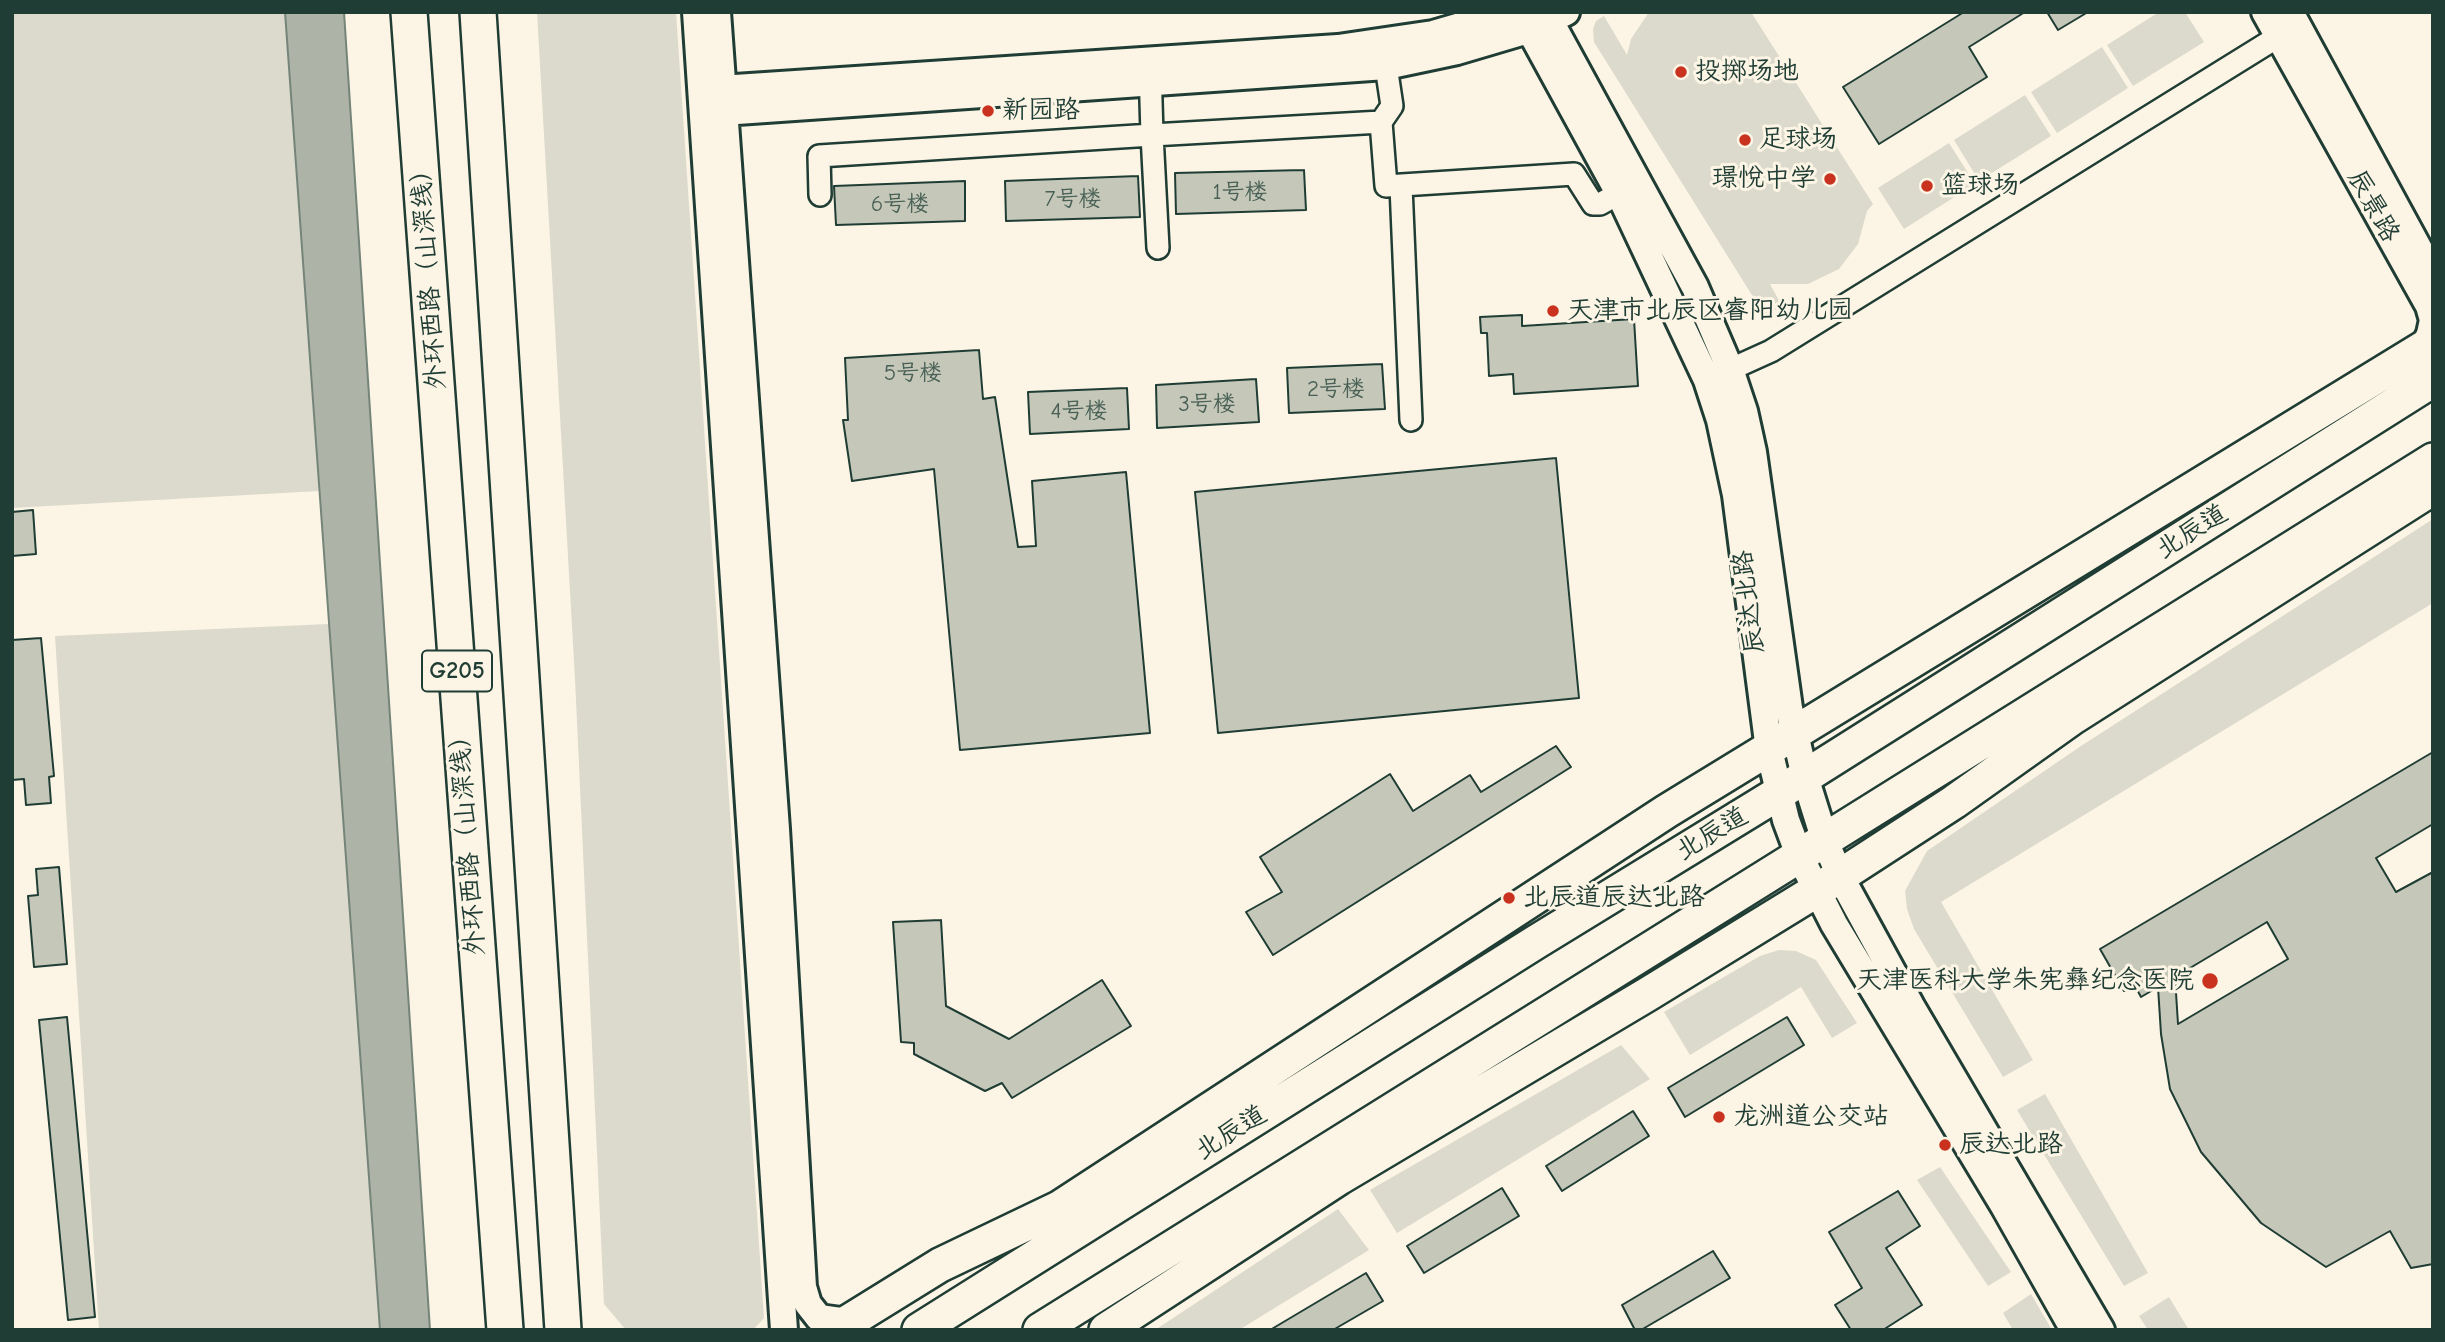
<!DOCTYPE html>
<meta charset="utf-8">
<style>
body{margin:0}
#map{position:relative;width:2445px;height:1342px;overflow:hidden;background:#fcf5e5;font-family:"Comic Neue",sans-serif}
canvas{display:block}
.frame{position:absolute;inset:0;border:14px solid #1f3d34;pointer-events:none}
</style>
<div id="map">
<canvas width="2445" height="1342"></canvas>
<div class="frame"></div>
</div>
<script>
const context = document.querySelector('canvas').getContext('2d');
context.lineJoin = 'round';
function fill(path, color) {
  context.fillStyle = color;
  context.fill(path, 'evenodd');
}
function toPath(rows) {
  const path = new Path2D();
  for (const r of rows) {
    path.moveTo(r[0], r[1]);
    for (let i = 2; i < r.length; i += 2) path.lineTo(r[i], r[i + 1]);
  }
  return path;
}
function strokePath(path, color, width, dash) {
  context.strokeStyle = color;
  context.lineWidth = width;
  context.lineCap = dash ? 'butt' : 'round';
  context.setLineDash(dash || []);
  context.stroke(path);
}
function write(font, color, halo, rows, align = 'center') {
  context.font = font + ' "Comic Neue","LXGW WenKai TC",sans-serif';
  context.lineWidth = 6;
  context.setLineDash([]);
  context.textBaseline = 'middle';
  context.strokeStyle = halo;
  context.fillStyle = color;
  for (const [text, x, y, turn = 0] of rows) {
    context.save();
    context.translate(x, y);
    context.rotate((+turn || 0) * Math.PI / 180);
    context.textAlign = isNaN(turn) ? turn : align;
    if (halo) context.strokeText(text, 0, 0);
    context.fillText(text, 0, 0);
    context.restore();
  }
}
fill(toPath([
 [12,12,285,12,319,491,12,508],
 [537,12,676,12,764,1318,753,1330,626,1330,604,1304,575,679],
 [1649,12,1751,12,1873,204,1867,211,1858,244,1839,269,1808,284,1770,284,1782,306,1765,316,1594,42,1593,29,1596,21,1604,16,1627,55,1631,39],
 [2159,12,2185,12,2204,42,2133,86,2107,45],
 [2102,47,2128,88,2057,133,2031,92],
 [2025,95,2051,136,1979,181,1954,140],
 [1949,143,1975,184,1904,229,1878,188],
 [2433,519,2433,603,1941,902,2033,1060,2003,1077,1914,929,1907,909,1905,891,1927,851,2081,746],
 [329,624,380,1330,99,1330,55,636],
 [1779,950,1796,951,1816,960,1857,1023,1832,1038,1801,987,1690,1055,1664,1012,1760,956],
 [1621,1045,1650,1079,1397,1233,1370,1190],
 [2045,1094,2148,1273,2124,1286,2017,1110],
 [1940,1167,2011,1272,1988,1286,1917,1180],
 [1338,1209,1369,1250,1239,1330,1155,1330],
 [2031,1294,2052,1330,2013,1330,2003,1313],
 [2169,1297,2189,1330,2148,1330,2139,1316]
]), '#dcdacc');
const water = toPath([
 [285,12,344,12,430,1330,380,1330,285,12]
]);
fill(water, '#aeb3a7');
strokePath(water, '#758479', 2);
const building = toPath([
 [1964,12,2025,12,1969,47,1987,77,1879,144,1843,87,1964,12],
 [2047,12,2088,12,2058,30,2047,12],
 [1304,170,1306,210,1176,214,1175,173,1304,170],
 [1138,176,1140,217,1006,221,1005,181,1138,176],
 [965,181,965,221,836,225,834,186,965,181],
 [1522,315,1522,326,1634,319,1638,386,1514,394,1513,374,1489,376,1487,333,1481,333,1480,317,1522,315],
 [979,350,983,399,995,397,1018,547,1036,546,1032,481,1126,472,1150,733,960,750,934,469,852,481,843,420,848,420,845,358,979,350],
 [1382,364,1385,409,1289,413,1287,368,1382,364],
 [1256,379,1259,422,1157,428,1156,385,1256,379],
 [1127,388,1129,429,1030,434,1028,392,1127,388],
 [1556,458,1579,698,1218,733,1195,492,1556,458],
 [33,510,36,554,12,556,12,512,33,510],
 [41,638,54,776,49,777,51,803,26,805,24,779,12,780,12,640,41,638],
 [1556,746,1571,767,1273,955,1246,912,1282,892,1260,857,1390,774,1413,811,1470,775,1481,792,1556,746],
 [2433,752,2433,824,2376,858,2396,892,2433,872,2433,1264,2411,1268,2390,1231,2326,1267,2261,1223,2201,1152,2170,1089,2161,1034,2158,987,2141,997,2135,986,2124,991,2100,949,2433,752],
 [2267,922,2288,959,2178,1024,2175,977,2267,922],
 [59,867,67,964,34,967,28,896,38,895,36,869,59,867],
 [941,920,946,1006,1009,1039,1102,980,1131,1026,1012,1098,1002,1083,985,1091,914,1054,914,1043,901,1042,893,922,941,920],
 [67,1017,95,1317,68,1320,39,1020,67,1017],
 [1787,1017,1804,1045,1685,1117,1668,1088,1787,1017],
 [1633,1111,1649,1136,1562,1191,1546,1166,1633,1111],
 [1502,1188,1519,1216,1424,1273,1407,1246,1502,1188],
 [1898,1191,1920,1226,1886,1248,1922,1305,1883,1330,1851,1330,1835,1305,1862,1288,1829,1232,1898,1191],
 [1713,1251,1730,1278,1641,1330,1635,1330,1622,1305,1713,1251],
 [1366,1273,1383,1301,1333,1330,1270,1330,1366,1273]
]);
fill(building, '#c5c7b9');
strokePath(building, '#1f3d34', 2);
const minor = toPath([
 [1150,67,1152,135,1381,122,1386,186,1574,174,1593,204,1600,204,1630,187],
 [1381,122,1392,106,1386,66],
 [1401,186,1411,420],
 [820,195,819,156,1152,135,1158,248],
 [1718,375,1771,351,2292,28]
]);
const tertiary = toPath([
 [696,12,784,1330],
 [717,12,776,829,803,1287,808,1304,819,1318,848,1322],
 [1520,12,1619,193,1707,380,1720,420,1736,495,1769,750,1786,820,1799,855,1834,924,2004,1206,2074,1330],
 [1545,12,1695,287,1730,369,1744,411,1753,452,1789,708,1805,777,1825,841,1840,876,1911,1006,2101,1330],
 [2265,12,2429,306,2433,320,2430,334,2420,357],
 [2290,12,2433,275],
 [705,90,1338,48,1433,34,1509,12],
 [708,113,1386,66,1457,51,1528,30,1566,12]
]);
const primary = toPath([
 [835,1330,940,1265,1059,1208,1667,811,2433,342],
 [919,1330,1536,942,1779,793,2433,380],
 [1040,1330,2433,460],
 [1106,1330,1339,1178,1648,994,1840,876,1954,802,2072,718,2433,488]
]);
const trunk = toPath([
 [409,12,505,1330],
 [478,12,563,1330]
]);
strokePath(minor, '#1f3d34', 26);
strokePath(tertiary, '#1f3d34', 32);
strokePath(primary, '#1f3d34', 38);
strokePath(trunk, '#1f3d34', 40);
strokePath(minor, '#fcf5e5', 21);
strokePath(tertiary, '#fcf5e5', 26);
strokePath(primary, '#fcf5e5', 33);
strokePath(trunk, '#fcf5e5', 35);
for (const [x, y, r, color] of [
 [1681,72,7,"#c8321e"],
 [988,111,7,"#c8321e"],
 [1745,140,7,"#c8321e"],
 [1830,179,7,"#c8321e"],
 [1927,186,7,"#c8321e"],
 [1553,311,7,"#c8321e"],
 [1509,898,7,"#c8321e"],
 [2210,981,9,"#c8321e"],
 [1719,1117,7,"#c8321e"],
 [1945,1145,7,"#c8321e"]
]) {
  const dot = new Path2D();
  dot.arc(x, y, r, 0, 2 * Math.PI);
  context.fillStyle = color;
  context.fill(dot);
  strokePath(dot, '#fcf5e5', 2.5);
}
write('23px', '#486055', null, [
 ["1号楼",1240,192],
 ["7号楼",1073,199],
 ["6号楼",900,204],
 ["5号楼",913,373],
 ["2号楼",1336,389],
 ["3号楼",1207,404],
 ["4号楼",1079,411]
]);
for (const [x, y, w] of [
 [457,671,70]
]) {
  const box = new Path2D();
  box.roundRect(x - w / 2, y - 20.5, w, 41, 5);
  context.fillStyle = '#fcf5e5';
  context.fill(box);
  strokePath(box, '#1f3d34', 2);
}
write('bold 24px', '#1f3d34', null, [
 ["G205",457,671]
]);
write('26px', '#1f3d34', '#fcf5e5', [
 ["投掷场地",1695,72],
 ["新园路",1002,111],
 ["足球场",1759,140],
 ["璟悦中学",1816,179,"right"],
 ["篮球场",1941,186],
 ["天津市北辰区睿阳幼儿园",1567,311],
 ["北辰道辰达北路",1523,898],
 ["天津医科大学朱宪彝纪念医院",2194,981,"right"],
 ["龙洲道公交站",1733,1117],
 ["辰达北路",1959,1145]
], 'left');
write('26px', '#1f3d34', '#fcf5e5', [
 ["辰景路",2373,206,61],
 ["外环西路（山深线）",429,273,-94],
 ["北辰道",2192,532,-32],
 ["辰达北路",1749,602,-97],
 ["北辰道",1712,834,-31],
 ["外环西路（山深线）",468,839,-94],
 ["北辰道",1231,1133,-32]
]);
</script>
